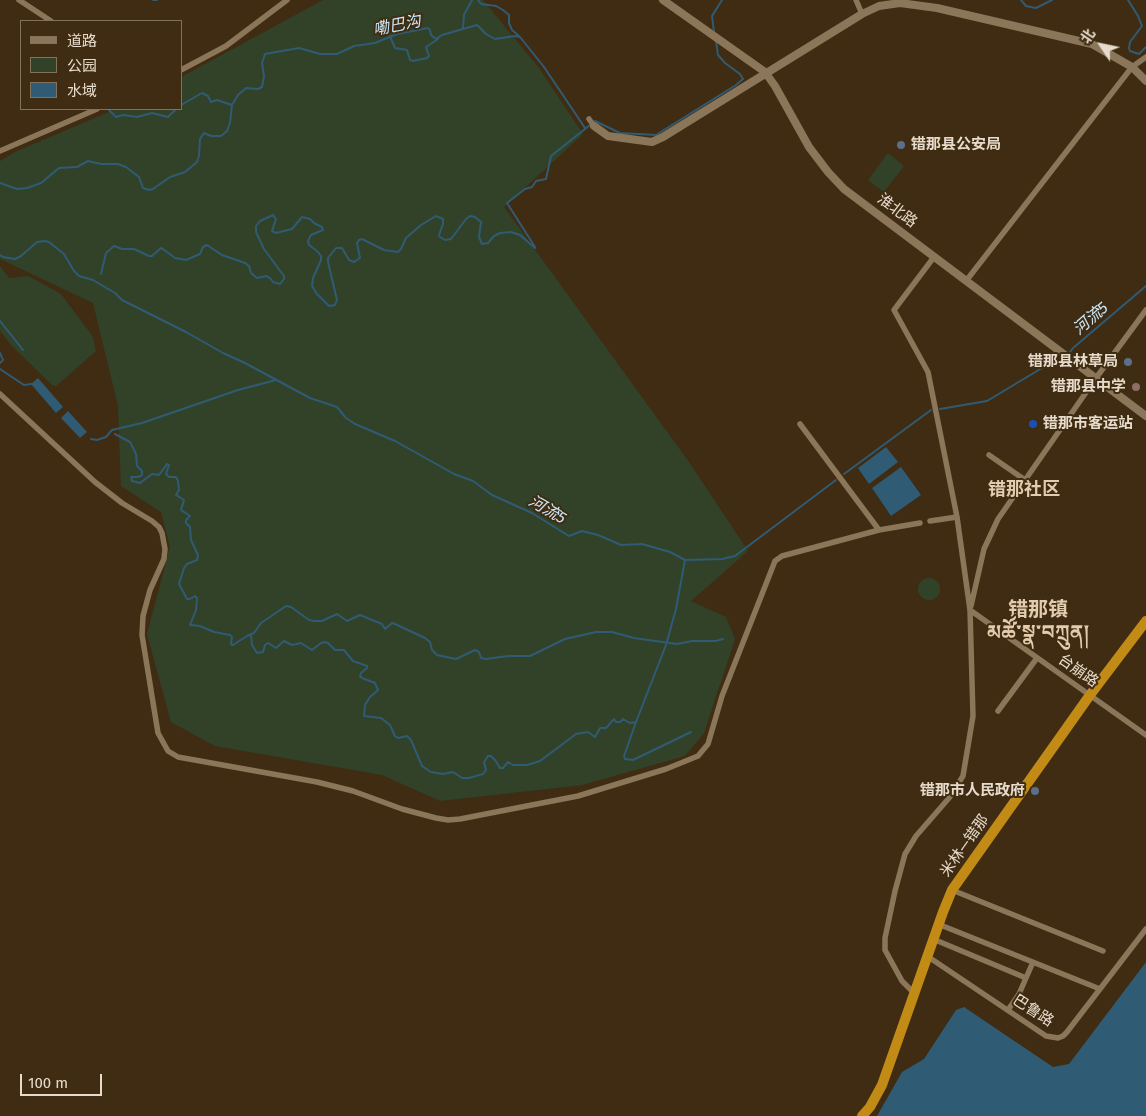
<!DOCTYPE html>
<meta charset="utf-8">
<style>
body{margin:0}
#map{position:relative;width:1146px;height:1116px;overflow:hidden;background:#3f2c12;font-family:"Fira Sans","Noto Sans SC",sans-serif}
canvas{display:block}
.legend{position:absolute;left:20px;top:20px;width:162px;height:90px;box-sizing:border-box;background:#3f2c12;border:1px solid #82725c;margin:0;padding:6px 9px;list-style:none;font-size:15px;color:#e7dbcc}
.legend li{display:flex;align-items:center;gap:10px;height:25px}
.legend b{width:25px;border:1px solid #82725c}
.north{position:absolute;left:1076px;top:20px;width:50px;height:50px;-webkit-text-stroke:4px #3f2c12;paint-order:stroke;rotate:304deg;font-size:14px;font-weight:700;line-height:20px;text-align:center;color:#e7dbcc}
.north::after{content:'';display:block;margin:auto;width:18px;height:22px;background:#e7dbcc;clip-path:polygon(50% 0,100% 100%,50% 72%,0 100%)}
.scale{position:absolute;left:20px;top:1074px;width:82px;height:22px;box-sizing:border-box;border:2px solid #e7dbcc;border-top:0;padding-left:6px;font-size:15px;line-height:18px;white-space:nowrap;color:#e7dbcc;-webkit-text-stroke:4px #3f2c12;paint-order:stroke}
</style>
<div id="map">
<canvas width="1146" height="1116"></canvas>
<ul class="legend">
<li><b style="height:6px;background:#8b765a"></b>道路</li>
<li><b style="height:14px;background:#324229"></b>公园</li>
<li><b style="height:14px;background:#2f5b74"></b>水域</li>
</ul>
<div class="north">北</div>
<div class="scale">100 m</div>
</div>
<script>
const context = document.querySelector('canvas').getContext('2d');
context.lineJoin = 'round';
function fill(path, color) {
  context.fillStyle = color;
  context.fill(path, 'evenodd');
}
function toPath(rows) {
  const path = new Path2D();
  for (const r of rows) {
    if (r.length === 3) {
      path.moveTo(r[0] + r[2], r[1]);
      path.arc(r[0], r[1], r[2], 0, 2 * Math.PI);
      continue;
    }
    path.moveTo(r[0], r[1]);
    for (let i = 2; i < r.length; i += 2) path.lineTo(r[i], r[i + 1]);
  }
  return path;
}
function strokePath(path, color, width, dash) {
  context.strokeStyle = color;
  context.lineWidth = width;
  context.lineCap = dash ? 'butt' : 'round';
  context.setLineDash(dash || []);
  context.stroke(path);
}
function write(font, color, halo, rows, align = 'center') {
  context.font = font + ' "Fira Sans","Noto Sans SC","Noto Serif Tibetan",sans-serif';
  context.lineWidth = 4;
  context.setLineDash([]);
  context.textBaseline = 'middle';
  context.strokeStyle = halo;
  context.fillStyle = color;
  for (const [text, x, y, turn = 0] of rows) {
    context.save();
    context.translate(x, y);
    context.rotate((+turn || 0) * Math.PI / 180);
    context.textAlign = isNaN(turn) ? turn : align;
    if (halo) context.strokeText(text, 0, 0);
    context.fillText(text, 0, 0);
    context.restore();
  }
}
fill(toPath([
 [323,0,483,0,539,68,583,134,504,207,689,462,748,551,691,601,726,617,735,639,704,733,685,756,582,785,440,801,382,775,215,746,171,722,147,634,170,547,161,512,121,486,118,406,93,303,0,259,0,161,15,152,116,109,181,109,181,77],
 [888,153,904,166,884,192,868,180],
 [0,266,9,278,28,276,61,294,93,337,96,351,56,386,52,385,11,345,0,331],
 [929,589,11]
]), '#324229');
fill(toPath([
 [38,378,63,407,56,413,31,384],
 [68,411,87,432,80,438,61,418],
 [886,447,898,462,869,484,858,468],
 [901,467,921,495,891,516,872,488],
 [1146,962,1146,1116,877,1116,902,1072,924,1059,956,1010,964,1007,1053,1067,1069,1064]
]), '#2f5b74');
strokePath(toPath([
 [153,0,157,0],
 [478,0,481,4,496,6,503,10,509,15,509,23,512,30,519,36],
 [1021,0,1026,6,1036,8,1052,0],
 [1128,0,1138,16,1142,26,1130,42,1129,48,1130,51,1139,54,1146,47],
 [463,28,464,15,472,0],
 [714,32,712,16,722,0],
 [390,36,395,48,407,50,410,60,413,61,427,58,429,56,426,47,438,39],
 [181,105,202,93,208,96,211,102,217,100,232,105],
 [108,109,116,117,123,115,137,117,152,113,168,117,176,109],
 [0,183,17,189,27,188,41,183,59,168,77,167,88,161,101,164,118,164,126,167,139,177,143,188,149,190,153,189,170,177,185,172,197,162,199,156,200,139,204,133,211,136,221,136,227,131,230,123,232,105,238,95,246,88,258,89,262,87,264,76,262,63,265,54,299,48,320,54,337,54,354,46,375,43,397,34,428,28,430,30,431,35,436,39,442,35,477,25,486,34,495,39,515,36,520,37,544,67,585,128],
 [535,247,507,203,525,189,532,187,536,181,546,179,551,156,595,121,620,133,656,135,736,85,743,79,740,74,725,63,718,55,716,41],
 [0,255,3,257,15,259,21,256,37,242,45,241,49,242,64,254,74,271,79,276,93,280,115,293,122,300,186,332,223,353,245,363,310,398,337,407,346,418,355,424,395,441,454,474,473,481,492,495,532,513,569,536,582,531,598,535,621,545,642,544,670,552,685,560,722,559,735,556,836,480],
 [101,274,106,253,114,246,122,249,134,249,149,256,152,256,161,248,163,249,175,258,186,260,200,254,203,247,207,245,222,255,245,263,249,266,251,273,257,278,266,276,270,278,273,282,280,284,284,279,284,276,264,249,256,232,256,226,260,221,273,215,276,219,272,231,276,233,292,229,302,217,310,219,314,223,322,227,323,230,311,235,308,241,309,245,317,251,321,256,321,260,313,278,312,286,317,294,329,306,335,305,337,300,328,262,328,258,336,248,342,248,349,260,354,262,360,258,357,243,359,240,362,239,384,250,398,252,401,249,406,238,421,225,436,216,443,219,443,224,439,235,440,237,445,240,451,239,466,219,470,216,475,217,481,222,479,237,482,244,488,243,494,236,500,233,511,232,520,235,535,248],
 [0,321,23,350],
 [0,353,3,360,0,363],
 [1068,355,1073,348,1146,286],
 [0,369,24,385,31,384],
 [940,409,987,401,1042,368,1060,364,1065,359],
 [115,434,130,442,136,454,137,466,142,471,142,475,138,477,131,477,132,481,140,483,152,474,159,475,167,464,169,465,166,474,169,477,176,477,178,481,179,490,176,495,184,500,181,510,190,516,186,520,186,523,190,527,191,540,198,555,197,560,187,564,184,568,179,584,187,599,190,599,195,596,197,598,196,610,190,625,200,626,214,632,230,635,232,637,231,644,233,645,247,636,254,633,261,623,286,606,291,607,309,620,314,621,322,621,337,614,347,621,360,615,382,624,385,629,392,623,395,624,425,638,430,642,432,650,437,655,456,659,475,650,479,652,481,658,486,659,508,656,530,656,565,639,596,632,612,632,634,638,677,644,692,641,716,641,723,639],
 [91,439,97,440,106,437,112,430,142,423,238,390,276,380],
 [844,474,931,410],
 [685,560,676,609,666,645,636,722,624,756,625,759,633,760,691,732],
 [251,635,252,645,257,653,263,652,265,645,268,643,276,648,284,641,292,645,301,643,312,650,321,643,325,642,328,643,335,650,344,650,353,661,367,666,367,668,361,673,360,676,362,678,375,683,378,690,370,697,365,705,364,716,381,718,390,725,395,736,398,738,407,736,411,740,422,766,431,772,443,774,453,772,462,778,469,778,483,774,486,770,484,762,488,756,491,756,495,760,500,768,503,768,508,762,513,765,527,765,540,761,576,734,588,732,595,737,600,728,606,728,614,719,616,722,620,722,623,719,630,723,636,722]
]), '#2f5b74', 2);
strokePath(toPath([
 [19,0,51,21],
 [856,0,862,14],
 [181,70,226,46,287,0],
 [589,119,594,126],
 [0,151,97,109],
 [966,281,1132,67,1146,57],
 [0,394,95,482,122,503,152,521,159,527,162,533,165,549,164,559,150,590,143,616,142,635,158,733,168,751,178,757,317,782,353,791,402,809,436,818,448,820,460,819,578,796,666,769,698,756,708,744,722,696,775,561,782,556,879,530],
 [800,424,879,530,920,523],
 [989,455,1025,480],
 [930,521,957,517],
 [971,606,984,549,998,519,1096,378,1146,310],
 [970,610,1146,735],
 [998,711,1037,658],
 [952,890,1103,951],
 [938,924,1100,989],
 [933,939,1026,978],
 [927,956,1046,1036,1058,1038,1063,1036,1067,1032,1146,929],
 [914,993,902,981,885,950,885,938,895,891,905,854,916,836,949,798,963,776,973,716,970,610,957,517,928,372,894,310,934,257],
 [1008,1010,1019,994,1033,962]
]), '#8b765a', 5.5);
strokePath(toPath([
 [663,0,765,72,775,86,809,147,828,172,844,189,1146,416],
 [594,126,608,136,652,142,663,137,862,14,879,6,900,3,937,8,1092,44,1132,67,1146,81]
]), '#8b765a', 8);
strokePath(toPath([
 [862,1116,870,1107,882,1085,943,912,952,890,1090,695,1146,621]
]), '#c28b16', 10);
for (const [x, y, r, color] of [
 [901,145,5,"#5c6f8a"],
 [1128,362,5,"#5c6f8a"],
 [1136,387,5,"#8d6e63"],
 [1033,424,5,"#1a4fb4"],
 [1035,791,5,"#5c6f8a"]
]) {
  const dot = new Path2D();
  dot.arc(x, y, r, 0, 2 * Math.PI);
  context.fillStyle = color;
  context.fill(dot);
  strokePath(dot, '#3f2c12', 2);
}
write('bold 15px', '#e7dbcc', '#3f2c12', [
 ["错那县公安局",911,145,"left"],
 ["错那县林草局",1118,362],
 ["错那县中学",1126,387],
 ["错那市客运站",1043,424,"left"],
 ["错那市人民政府",1025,791]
], 'right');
write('15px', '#e7dbcc', '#3f2c12', [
 ["淮北路",897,211,37],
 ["台崩路",1078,671,35],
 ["米林—错那",965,846,-55],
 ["巴鲁路",1033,1011,33]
]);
write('italic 16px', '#cce8f9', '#3f2c12', [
 ["嘞巴沟",397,26,-11],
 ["河流5",1091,319,-41],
 ["河流5",547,510,30]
]);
write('bold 18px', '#e3cbad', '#3f2c12', [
 ["错那社区",1024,490]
]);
write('bold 20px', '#e3cbad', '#3f2c12', [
 ["错那镇",1038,610],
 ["མཚོ་སྣ་བཀྲུན།",1038,633]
]);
</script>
